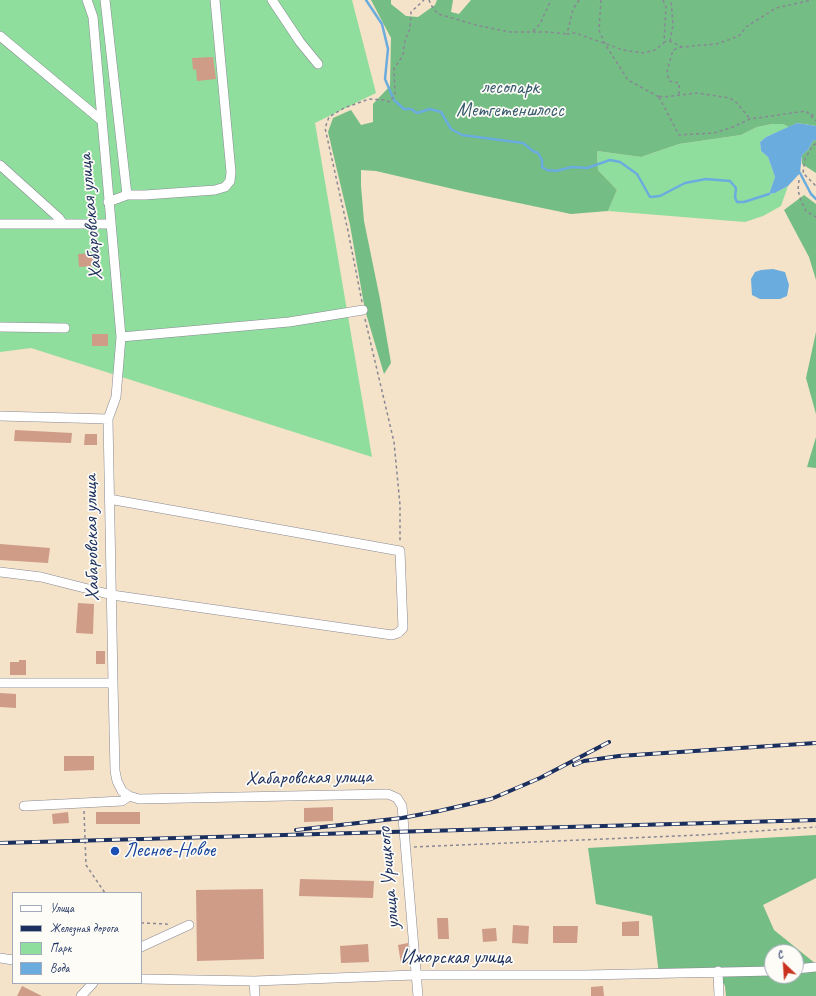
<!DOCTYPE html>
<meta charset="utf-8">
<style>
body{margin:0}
#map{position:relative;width:816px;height:996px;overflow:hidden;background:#f4e2c9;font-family:Caveat,sans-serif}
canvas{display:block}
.legend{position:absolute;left:12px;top:892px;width:130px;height:92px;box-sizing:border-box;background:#fdfcf7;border:1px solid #a3aaba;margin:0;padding:5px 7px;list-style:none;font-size:12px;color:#1b2f5e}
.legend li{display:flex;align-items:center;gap:8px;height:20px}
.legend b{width:20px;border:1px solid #a3aaba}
.north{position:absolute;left:764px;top:944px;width:40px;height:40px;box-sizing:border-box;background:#fdfcf7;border:1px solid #a3aaba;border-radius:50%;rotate:335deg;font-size:11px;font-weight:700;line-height:16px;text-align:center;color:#1b2f5e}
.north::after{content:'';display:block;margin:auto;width:14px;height:18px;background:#c8321e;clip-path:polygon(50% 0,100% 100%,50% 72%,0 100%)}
</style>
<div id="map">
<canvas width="816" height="996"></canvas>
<ul class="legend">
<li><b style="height:5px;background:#fff"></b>Улица</li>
<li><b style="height:5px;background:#1b2f5e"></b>Железная дорога</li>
<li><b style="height:11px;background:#90de9d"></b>Парк</li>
<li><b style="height:11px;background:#6aacde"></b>Вода</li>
</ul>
<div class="north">С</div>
</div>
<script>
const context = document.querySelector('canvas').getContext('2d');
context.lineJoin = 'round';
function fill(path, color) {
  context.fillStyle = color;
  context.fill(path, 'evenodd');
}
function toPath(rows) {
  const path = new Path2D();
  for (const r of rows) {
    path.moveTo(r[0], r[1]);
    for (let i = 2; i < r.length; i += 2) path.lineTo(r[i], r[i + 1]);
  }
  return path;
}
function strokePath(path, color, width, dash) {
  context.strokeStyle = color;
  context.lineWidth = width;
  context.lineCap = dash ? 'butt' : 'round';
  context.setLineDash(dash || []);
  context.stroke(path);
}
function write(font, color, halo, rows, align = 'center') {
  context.font = font + ' Caveat,sans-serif';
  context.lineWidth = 3.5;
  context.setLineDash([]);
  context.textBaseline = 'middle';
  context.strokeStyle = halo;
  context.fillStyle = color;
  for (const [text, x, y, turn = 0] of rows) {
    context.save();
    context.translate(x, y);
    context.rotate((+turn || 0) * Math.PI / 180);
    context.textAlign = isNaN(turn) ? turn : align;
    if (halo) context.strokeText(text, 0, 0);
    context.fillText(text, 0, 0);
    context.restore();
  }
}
fill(toPath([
 [0,0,352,0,376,93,315,123,372,457,31,348,0,352],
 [772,124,783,124,789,127,766,137,760,142,761,151,768,157,775,177,769,194,775,193,788,186,781,206,763,216,745,222,608,211,617,190,598,170,597,151,641,157,679,144,741,135,757,127]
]), '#90de9d');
fill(toPath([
 [371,0,391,0,391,4,406,16,418,17,435,5,437,0,453,0,451,12,459,14,471,0,816,0,816,126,797,123,789,127,783,124,772,124,757,127,741,135,679,144,641,157,597,151,598,170,617,190,608,211,571,214,466,192,376,171,361,170,361,186,364,221,380,299,391,363,384,374,365,310,350,225,328,132,333,118,351,110,361,125,373,122,373,104,390,86,391,38],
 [816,140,816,173,802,164,802,155,808,150,813,141],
 [804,195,816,204,816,280,809,257,784,210],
 [816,332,816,414,806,378],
 [816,437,816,468,807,467],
 [816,835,816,878,763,905,774,930,816,964,816,996,726,996,725,986,716,970,659,975,652,916,596,904,588,848],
 [772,952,796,952,796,976,772,976]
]), '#74bd84');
fill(toPath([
 [797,123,816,126,816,140,813,141,808,150,802,155,800,173,788,186,775,193,769,194,775,177,768,157,761,151,760,142,766,137],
 [773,269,785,272,789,285,787,296,780,299,760,299,752,295,751,279,755,272,761,270]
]), '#6aacde');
strokePath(toPath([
 [366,0,382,24,388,49,385,79,394,100,404,109,411,109,417,113,430,109,441,112,451,129,462,135,523,143,533,151,538,153,542,160,542,167,547,170,556,171,572,167,587,168,610,160,620,162,637,174,650,197,660,196,685,183,706,179,730,181,736,188,735,197,737,202,744,202,769,194],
 [800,173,811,194,816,199]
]), '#6aacde', 2.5);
fill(toPath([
 [213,57,216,79,197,81,196,69,193,70,192,58],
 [95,253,95,266,79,267,78,254],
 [92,334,108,334,108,346,92,346],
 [15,430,72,433,71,443,14,441],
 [85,434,97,434,97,445,84,445],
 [0,544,50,548,48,563,0,560],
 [78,603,94,604,93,634,76,633],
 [96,651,105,651,105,664,96,664],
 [19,660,26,660,26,675,10,675,10,662,19,662],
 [0,693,16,694,16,708,0,707],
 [64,756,94,756,94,770,64,771],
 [333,807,333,821,304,822,304,808],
 [68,812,69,823,53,824,52,814],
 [96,812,140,812,140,824,96,824],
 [300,879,374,881,373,898,299,896],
 [263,889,264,959,197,961,196,890],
 [437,918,448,918,449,939,438,939],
 [639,921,639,936,622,936,622,922],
 [513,925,529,926,528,944,512,943],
 [553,926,578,926,577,943,553,943],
 [496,928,497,941,483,942,482,929],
 [408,943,409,963,401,964,398,945],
 [368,944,369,962,341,963,340,946],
 [22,986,42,996,17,996],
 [603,986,604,996,591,996,591,987]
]), '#cf9c88');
const minor = toPath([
 [87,0,93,17,121,337,116,397,108,419,113,683,115,771,117,781,122,791,129,796,139,799,388,794,397,798,402,806,418,996],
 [105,0,127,195,108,202],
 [272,0,300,42,318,64],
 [0,36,101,120],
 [0,165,59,218,63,224],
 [127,195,145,195,215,190,225,187,230,181,231,172,215,0],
 [0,224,110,224],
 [0,327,65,328],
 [121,337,289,322,363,310],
 [0,416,108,419],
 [0,572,41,577,112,595,392,635,398,633,403,628,400,551,109,499],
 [0,683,113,683],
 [24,806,122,801,129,796],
 [141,947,189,925],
 [0,958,13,960],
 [796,969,816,967],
 [718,971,719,996],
 [141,979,254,981,415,975,586,975,772,971],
 [254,981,255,996],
 [81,996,93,983]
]);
strokePath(minor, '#888894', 10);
strokePath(toPath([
 [429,0,431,5,438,14,480,26,510,32,548,32,567,34],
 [579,0,573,9,567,34,575,33,623,50,643,53,655,50,664,43],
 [601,0,599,30,605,44,628,80,659,97,658,96,664,97,697,93,730,98,737,103,750,119],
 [663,0,666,7,664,42,670,41,682,47,716,44,731,39,740,35,746,27,776,8,812,0],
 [533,31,540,24,551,0],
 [670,41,673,25,671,0],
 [679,94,679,83,669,81,667,71,673,50,682,47],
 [659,97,679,135,714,133,733,127,750,119,806,111,816,121],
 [811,115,816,115],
 [816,144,813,145,805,159,803,173,816,186],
 [799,180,798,190,801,201,806,211,816,217],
 [362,302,348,231,325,128,329,117,344,108,369,99,384,100,390,102,395,94,394,69,403,55,405,40,410,29,411,12,424,0],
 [365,319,394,442,400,505,400,542],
 [84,811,86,865,105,893],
 [414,847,701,835,816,827],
 [141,923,167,924,168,926]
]), '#888894', 1.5, [3, 3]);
strokePath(minor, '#fff', 9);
const rail = toPath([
 [574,765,584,761,619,756,816,743],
 [296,830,402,818,439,811,491,799,540,778,609,742],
 [0,843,816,820]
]);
strokePath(rail, '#1b2f5e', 4);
strokePath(rail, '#fdfcf7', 2.5, [8]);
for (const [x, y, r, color] of [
 [115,851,5,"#1a4fb4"]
]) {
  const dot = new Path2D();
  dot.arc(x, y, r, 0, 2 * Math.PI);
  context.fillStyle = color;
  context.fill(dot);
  strokePath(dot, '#fdfcf7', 1.5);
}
write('20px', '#385b6e', '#fdfcf7', [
 ["лесопарк",510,88],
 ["Метгетеншлосс",510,111]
]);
write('20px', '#1b2f5e', '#fdfcf7', [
 ["Хабаровская улица",91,217,-95],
 ["Хабаровская улица",92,538,-91],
 ["Хабаровская улица",309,778,-1],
 ["улица Урицкого",389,878,-95],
 ["Ижорская улица",456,958]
]);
write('20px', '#164399', '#fdfcf7', [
 ["Лесное-Новое",124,851]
], 'left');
</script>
